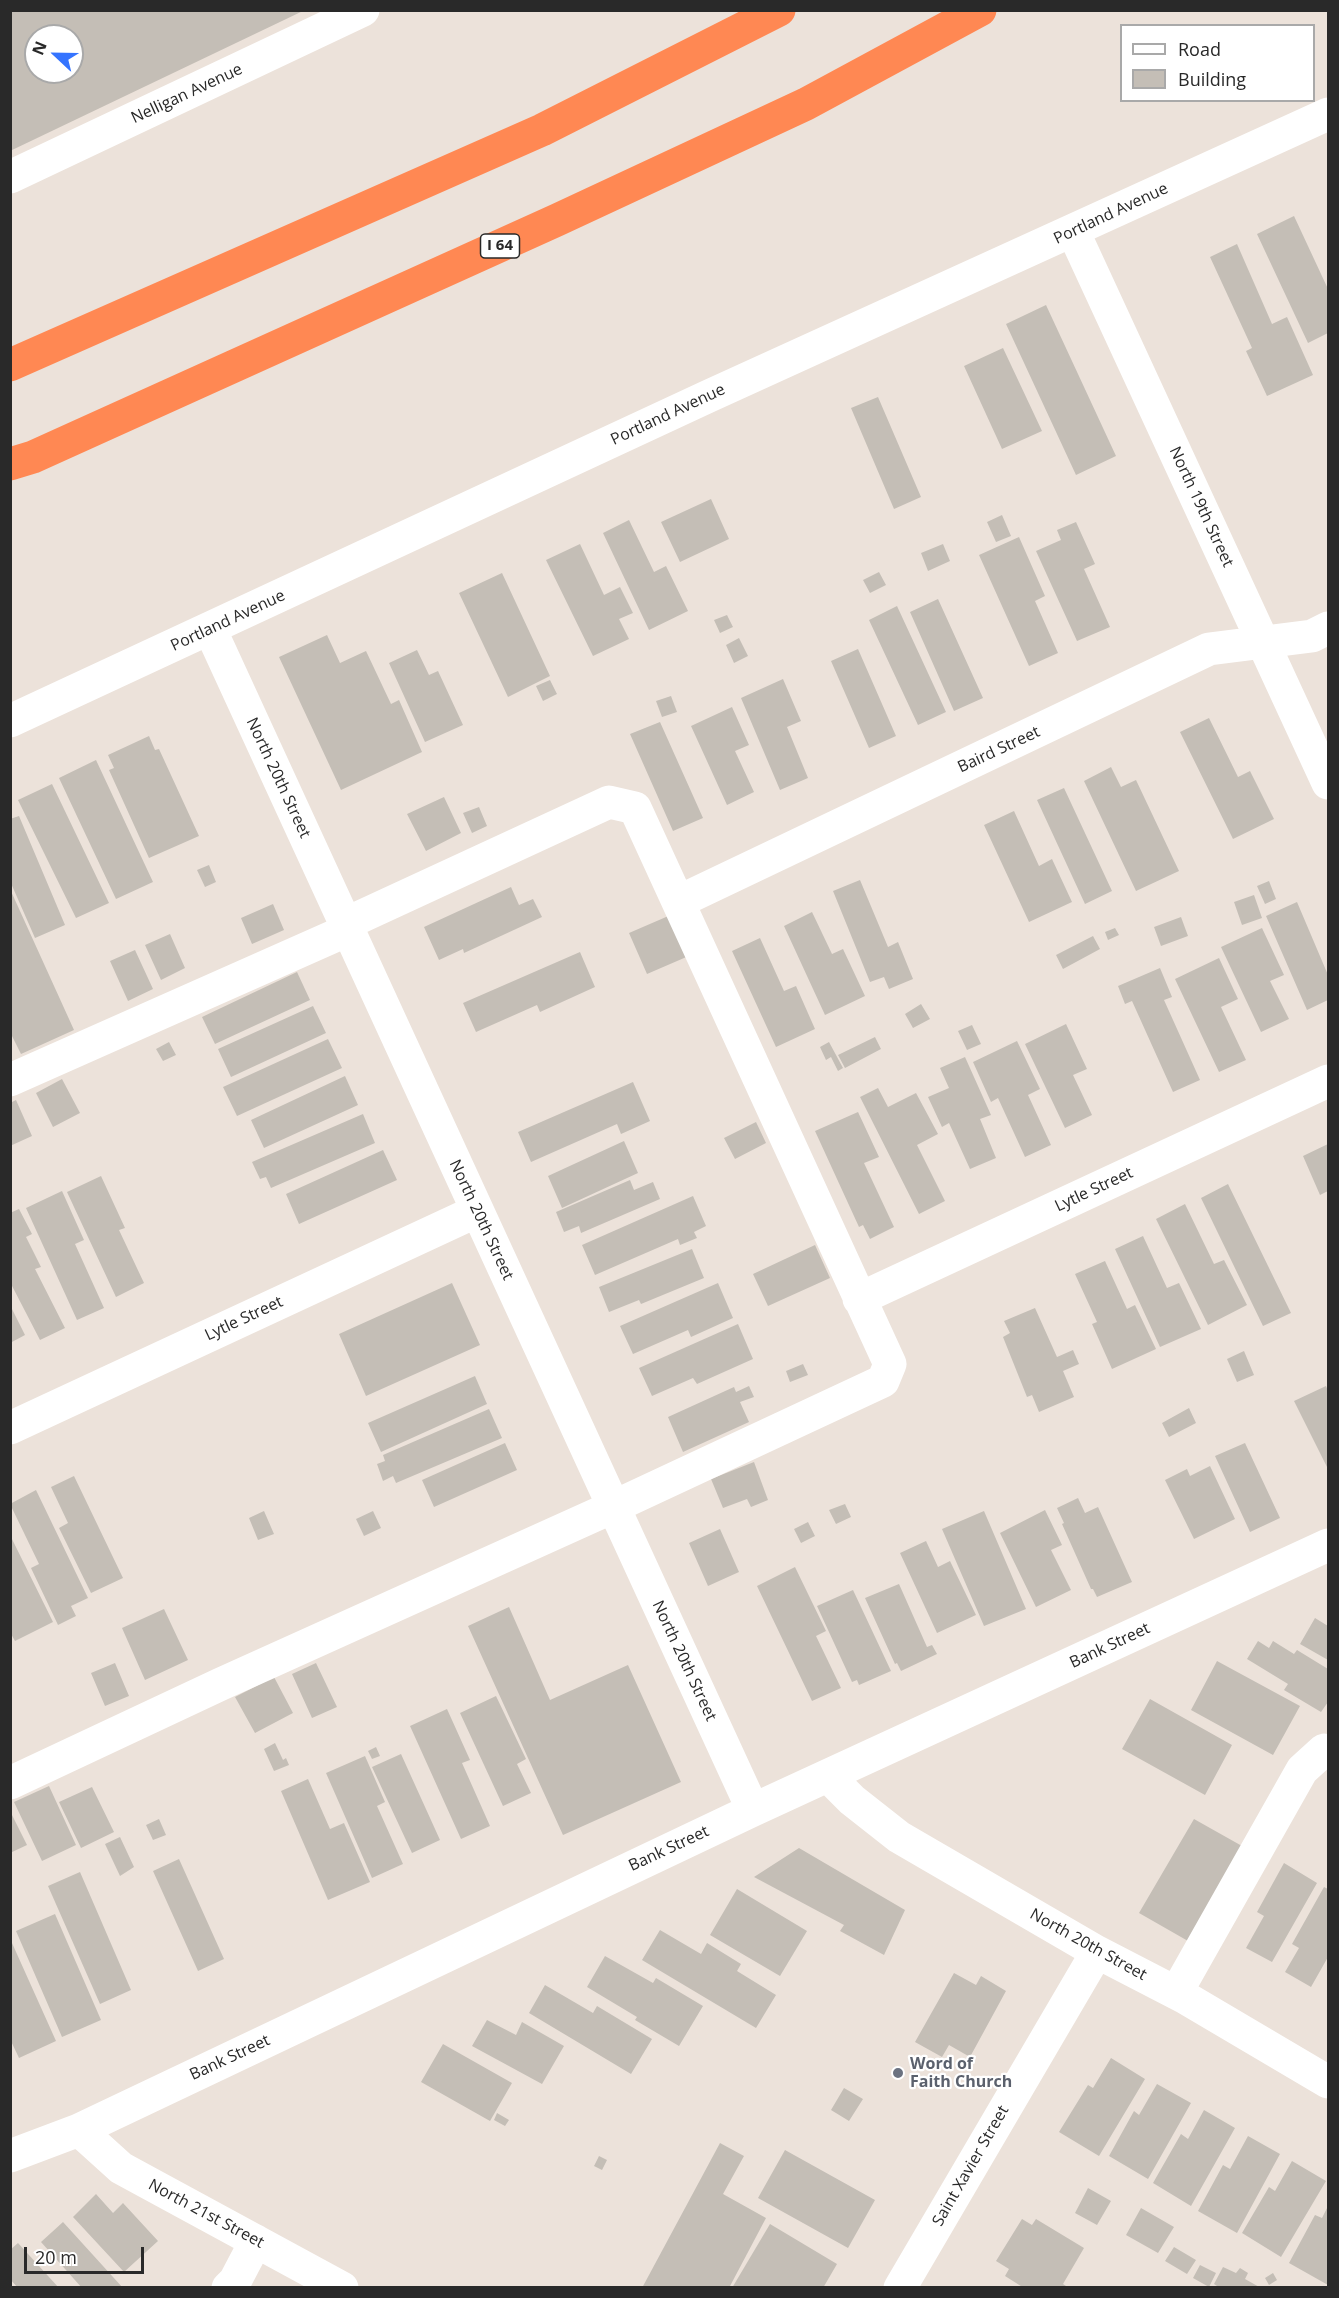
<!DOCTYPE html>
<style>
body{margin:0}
#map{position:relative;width:1339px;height:2298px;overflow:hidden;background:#ece2da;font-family:"Open Sans",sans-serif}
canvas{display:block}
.frame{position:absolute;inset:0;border:12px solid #292929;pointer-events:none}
.legend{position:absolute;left:1120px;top:24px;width:195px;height:78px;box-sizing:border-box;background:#fff;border:2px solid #a9a9a9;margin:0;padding:8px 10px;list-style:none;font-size:18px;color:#292929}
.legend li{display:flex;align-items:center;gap:12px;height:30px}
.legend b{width:30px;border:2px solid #a9a9a9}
.north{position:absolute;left:24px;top:24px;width:60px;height:60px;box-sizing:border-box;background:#fff;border:2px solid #a9a9a9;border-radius:50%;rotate:292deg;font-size:16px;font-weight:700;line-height:24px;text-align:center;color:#292929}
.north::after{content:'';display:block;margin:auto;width:21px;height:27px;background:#3574ff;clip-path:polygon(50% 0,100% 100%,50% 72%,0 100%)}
.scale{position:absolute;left:24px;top:2247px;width:120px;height:27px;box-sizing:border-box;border:3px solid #292929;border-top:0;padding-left:8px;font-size:18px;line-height:21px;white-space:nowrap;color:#292929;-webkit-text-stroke:4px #fff;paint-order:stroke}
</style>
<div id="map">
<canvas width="1339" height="2298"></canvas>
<div class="frame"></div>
<ul class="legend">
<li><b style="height:8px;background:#fff"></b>Road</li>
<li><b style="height:16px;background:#c4beb6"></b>Building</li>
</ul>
<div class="north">N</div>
<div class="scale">20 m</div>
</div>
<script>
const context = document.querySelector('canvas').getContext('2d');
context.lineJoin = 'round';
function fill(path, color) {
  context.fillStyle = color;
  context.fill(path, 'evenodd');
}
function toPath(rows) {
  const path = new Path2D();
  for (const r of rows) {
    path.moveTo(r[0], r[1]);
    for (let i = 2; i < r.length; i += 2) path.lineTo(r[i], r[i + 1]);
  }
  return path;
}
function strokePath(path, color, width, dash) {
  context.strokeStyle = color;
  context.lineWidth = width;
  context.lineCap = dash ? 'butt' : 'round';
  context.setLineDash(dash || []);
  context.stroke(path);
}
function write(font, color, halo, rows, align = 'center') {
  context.font = font + ' "Open Sans",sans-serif';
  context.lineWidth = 4.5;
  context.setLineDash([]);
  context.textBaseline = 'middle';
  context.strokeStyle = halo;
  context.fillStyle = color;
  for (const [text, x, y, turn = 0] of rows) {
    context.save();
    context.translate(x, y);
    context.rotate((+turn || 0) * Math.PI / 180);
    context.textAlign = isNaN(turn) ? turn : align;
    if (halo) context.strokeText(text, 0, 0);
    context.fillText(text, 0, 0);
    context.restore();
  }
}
fill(toPath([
 [10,10,305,10,10,151],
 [36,36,72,36,72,72,36,72],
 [1294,216,1328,289,1328,333,1308,343,1257,234],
 [1237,244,1272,324,1287,317,1313,375,1267,396,1246,351,1252,348,1210,257],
 [1046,305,1116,456,1076,475,1006,324],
 [1003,348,1042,431,1002,449,964,366],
 [878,397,921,497,894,509,851,408],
 [711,499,729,539,680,562,661,522],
 [1002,515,1011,536,996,542,987,522],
 [629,520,654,572,666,566,688,611,649,630,603,533],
 [1076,522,1095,564,1084,569,1110,627,1077,641,1036,551,1061,540,1057,530],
 [1019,537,1045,596,1035,601,1058,653,1029,666,979,555],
 [580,544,604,595,620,587,633,613,619,619,629,639,593,656,546,560],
 [943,544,950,561,928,571,921,553],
 [879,572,886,585,870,593,863,580],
 [502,573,550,676,508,697,459,593],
 [938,599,983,698,954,711,910,612],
 [897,606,946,712,918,725,869,620],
 [727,615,733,627,720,633,714,620],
 [327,635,340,663,366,651,391,704,399,700,422,752,341,790,279,657],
 [739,638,748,656,734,663,726,645],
 [858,649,896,736,869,748,831,661],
 [417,650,429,675,438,671,463,725,425,742,389,663],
 [783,679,801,721,787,727,808,778,780,790,741,698],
 [550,680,557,694,543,701,536,686],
 [671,696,677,712,662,717,656,701],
 [732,707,749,745,735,751,754,792,727,805,691,726],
 [1209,718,1238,777,1250,771,1274,819,1233,839,1180,732],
 [660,722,703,818,673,831,630,734],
 [149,736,155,750,159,749,199,836,149,858,109,770,114,768,108,755],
 [96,760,153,882,116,899,59,778],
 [1111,767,1121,787,1136,780,1179,871,1136,891,1084,781],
 [52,784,109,903,76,918,18,800],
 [1064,788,1112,891,1085,904,1037,800],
 [444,797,461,833,426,851,407,814],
 [479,807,487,826,472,833,463,813],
 [1014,811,1039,866,1052,859,1072,902,1029,922,984,825],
 [19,816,65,925,35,938,10,881,10,819],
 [209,865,216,882,205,887,197,870],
 [860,880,888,947,898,942,913,979,889,989,884,977,870,982,833,891],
 [1269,881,1276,899,1265,904,1257,886],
 [511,887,519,905,533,899,542,917,464,953,463,949,439,960,424,927],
 [10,889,74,1030,21,1054,10,1032],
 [1254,895,1262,918,1242,925,1234,902],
 [1297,902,1328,975,1328,1000,1307,1010,1266,916],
 [273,904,284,930,252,944,241,918],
 [812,912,832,954,843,949,865,996,825,1015,784,926],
 [673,914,691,955,647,974,629,933],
 [1181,917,1188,936,1161,946,1154,927],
 [1115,928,1119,935,1108,940,1105,932],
 [1262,928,1284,975,1270,981,1289,1019,1261,1032,1221,947],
 [170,934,185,968,161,980,145,945],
 [1093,936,1100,949,1063,969,1056,955],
 [760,938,784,991,796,986,815,1029,776,1047,732,951],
 [135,950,153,989,128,1001,110,961],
 [580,952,595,987,540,1012,537,1005,476,1032,463,1003],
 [1219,958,1238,999,1221,1007,1246,1060,1219,1072,1175,979],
 [1160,968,1172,997,1164,1000,1200,1080,1173,1092,1132,1001,1125,1004,1118,986],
 [297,972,310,1000,215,1044,202,1017],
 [921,1004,930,1019,913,1028,905,1014],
 [313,1006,326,1033,231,1077,218,1049],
 [1066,1024,1087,1069,1073,1075,1092,1115,1065,1128,1025,1044],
 [972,1025,981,1044,967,1050,958,1031],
 [875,1037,881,1049,845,1068,838,1055],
 [328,1039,342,1068,237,1116,223,1087],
 [1017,1041,1040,1089,1028,1095,1051,1145,1025,1157,998,1098,991,1102,973,1062],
 [169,1042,176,1055,163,1061,156,1049],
 [829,1042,843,1068,838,1071,831,1057,826,1060,820,1047],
 [965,1057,991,1115,980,1119,996,1158,970,1169,949,1123,942,1127,928,1097,949,1088,940,1068],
 [345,1076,358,1105,264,1148,251,1120],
 [62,1079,80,1113,53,1127,36,1093],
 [633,1082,650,1121,621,1134,617,1124,531,1162,518,1132],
 [878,1088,888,1107,916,1093,938,1134,917,1145,945,1201,919,1214,860,1097],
 [16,1100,32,1136,10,1146,10,1103],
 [858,1112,879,1157,864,1163,894,1227,870,1239,863,1225,859,1227,815,1131],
 [363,1114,375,1143,271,1188,266,1177,260,1179,252,1162],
 [756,1122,766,1143,735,1159,724,1138],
 [624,1141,638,1173,562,1208,548,1176],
 [1328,1144,1328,1191,1320,1195,1303,1156],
 [383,1150,397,1180,299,1224,286,1194],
 [101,1176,125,1228,119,1230,144,1283,116,1297,67,1192],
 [630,1180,634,1190,653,1182,660,1199,581,1233,579,1226,564,1232,556,1212],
 [1228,1184,1291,1313,1263,1326,1201,1198],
 [62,1191,84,1240,75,1244,104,1308,77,1320,26,1208],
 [693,1196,706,1226,694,1232,697,1238,680,1245,678,1239,595,1275,582,1245],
 [1185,1204,1214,1264,1224,1260,1247,1305,1208,1325,1156,1219],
 [19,1209,32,1234,26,1237,41,1267,35,1269,65,1328,40,1340,10,1282,10,1213],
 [1143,1236,1167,1288,1179,1283,1201,1329,1160,1347,1115,1249],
 [815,1245,830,1278,768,1306,753,1274],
 [692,1249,704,1278,641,1304,639,1300,609,1312,599,1287],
 [1105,1261,1127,1309,1135,1305,1156,1349,1112,1369,1092,1324,1097,1322,1075,1274],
 [452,1283,480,1345,366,1396,339,1334],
 [718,1283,733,1318,691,1337,688,1330,633,1354,620,1326],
 [10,1305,25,1335,10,1343],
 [1035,1308,1057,1357,1073,1350,1079,1364,1063,1371,1074,1397,1039,1412,1032,1395,1027,1397,1003,1337,1010,1333,1004,1321],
 [738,1324,753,1359,697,1384,693,1378,652,1396,639,1368],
 [1244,1351,1254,1375,1237,1382,1227,1359],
 [803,1364,808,1375,790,1382,786,1371],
 [475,1376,487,1404,381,1452,368,1423],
 [749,1386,754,1397,740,1402,749,1422,683,1452,668,1417,734,1387,736,1392],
 [1326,1386,1328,1391,1328,1469,1294,1401],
 [1189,1408,1196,1423,1169,1437,1162,1423],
 [489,1409,502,1438,396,1483,393,1476,383,1481,377,1464,385,1461,383,1455],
 [505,1443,517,1470,434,1507,422,1480],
 [1245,1443,1280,1518,1250,1532,1215,1456],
 [754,1462,768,1500,751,1507,747,1499,723,1508,711,1479],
 [1210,1466,1235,1519,1194,1539,1165,1480,1187,1469,1190,1476],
 [74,1476,123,1578,91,1593,59,1528,68,1523,51,1487],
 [36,1490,88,1598,71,1606,76,1616,58,1625,31,1568,39,1564,10,1504],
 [1078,1498,1085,1513,1098,1507,1132,1582,1097,1597,1093,1589,1091,1589,1062,1524,1064,1523,1057,1508],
 [845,1504,851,1517,836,1524,829,1510],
 [1045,1510,1062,1545,1051,1550,1071,1590,1036,1607,1000,1533],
 [264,1511,274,1534,258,1540,249,1518],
 [373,1511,381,1528,364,1536,356,1519],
 [984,1511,1026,1609,984,1626,942,1529],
 [808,1522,815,1536,801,1543,794,1529],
 [720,1529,739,1572,708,1586,689,1543],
 [10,1535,53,1622,15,1641,10,1632],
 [926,1541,938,1567,950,1561,976,1615,937,1633,900,1553],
 [795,1567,826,1631,816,1636,841,1688,812,1701,757,1586],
 [899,1584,927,1647,932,1645,937,1654,901,1671,897,1663,895,1664,865,1598],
 [853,1590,891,1671,859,1685,857,1680,852,1682,817,1606],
 [509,1607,550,1700,628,1665,681,1782,563,1835,468,1626],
 [164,1609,188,1660,145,1680,122,1628],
 [1315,1618,1328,1626,1328,1660,1300,1644],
 [1258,1641,1269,1648,1273,1641,1294,1654,1297,1650,1328,1669,1328,1702,1321,1712,1284,1690,1288,1684,1247,1659],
 [1217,1661,1300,1706,1273,1755,1191,1710],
 [115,1663,129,1696,105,1706,91,1673],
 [316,1663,337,1707,312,1718,292,1674],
 [274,1677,293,1713,255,1733,235,1697],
 [496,1696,526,1759,517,1764,531,1793,503,1806,460,1713],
 [1150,1699,1232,1745,1205,1795,1122,1749],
 [447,1709,470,1760,462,1763,490,1826,461,1839,410,1726],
 [275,1743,283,1760,286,1758,289,1765,274,1771,264,1749],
 [376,1747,380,1756,372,1759,368,1751],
 [401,1754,440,1840,412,1853,372,1767],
 [365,1756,385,1802,377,1806,403,1864,372,1878,326,1773],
 [308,1779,330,1829,344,1823,370,1882,328,1900,281,1791],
 [49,1786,76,1845,42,1861,14,1802],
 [92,1787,114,1832,81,1848,59,1802],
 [10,1811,27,1845,10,1853],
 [159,1819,166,1835,153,1840,146,1825],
 [1194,1819,1242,1846,1188,1941,1139,1913],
 [120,1837,134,1867,120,1876,105,1844],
 [799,1848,905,1910,884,1955,840,1931,844,1925,754,1877],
 [179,1859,224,1959,198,1971,153,1871],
 [1284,1863,1317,1883,1272,1962,1246,1948,1264,1916,1257,1912],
 [80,1872,131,1990,100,2004,48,1886],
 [1324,1887,1328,1889,1328,1957,1311,1987,1285,1972,1299,1948,1292,1944],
 [737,1889,807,1931,780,1976,710,1935],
 [55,1914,101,2020,62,2037,16,1931],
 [660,1930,701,1954,707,1943,741,1964,737,1971,776,1995,756,2028,642,1960],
 [12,1943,56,2041,19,2058,10,2039,10,1944],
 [605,1956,653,1983,656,1978,703,2006,679,2046,635,2020,637,2017,587,1987],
 [954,1973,976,1985,981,1976,1006,1991,970,2057,949,2045,942,2057,915,2042],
 [545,1985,593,2013,597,2006,652,2039,631,2074,529,2013],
 [487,2020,516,2035,522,2022,564,2046,542,2084,472,2046],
 [443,2044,512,2083,490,2121,421,2082],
 [1111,2058,1145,2079,1099,2156,1059,2132,1088,2085,1093,2088],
 [1157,2084,1191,2103,1148,2179,1109,2156,1134,2111,1139,2115],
 [844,2088,863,2099,849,2121,831,2110],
 [1204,2110,1235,2128,1191,2206,1153,2183,1181,2134,1188,2139],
 [497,2113,509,2120,505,2126,494,2120],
 [1248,2136,1280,2154,1237,2233,1198,2211,1223,2165,1230,2169],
 [720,2143,744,2156,723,2194,766,2218,729,2288,642,2288],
 [785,2150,875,2200,848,2248,758,2198],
 [599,2156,607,2160,602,2170,594,2166],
 [1292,2161,1326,2181,1281,2257,1242,2233,1269,2187,1275,2191],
 [1088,2188,1111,2201,1097,2225,1075,2213],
 [96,2194,113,2213,123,2203,158,2241,124,2272,73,2217],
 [1328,2206,1328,2285,1289,2263,1315,2215,1322,2218],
 [1141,2208,1174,2227,1158,2253,1126,2235],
 [1022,2219,1032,2225,1036,2219,1084,2248,1063,2284,1069,2288,1024,2288,1005,2276,1009,2269,996,2261],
 [63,2222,123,2288,82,2288,41,2242],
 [770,2224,837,2264,823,2288,732,2288],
 [18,2243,59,2288,18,2288,10,2279,10,2250],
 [1174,2247,1196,2260,1187,2274,1165,2261],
 [1200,2265,1216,2273,1209,2287,1193,2278],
 [1223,2267,1236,2273,1240,2268,1248,2273,1245,2279,1261,2288,1220,2288,1214,2284],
 [1273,2273,1277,2280,1269,2285,1265,2278]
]), '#c4beb6');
strokePath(toPath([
 [10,177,363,10],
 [1073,231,1328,783],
 [210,629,753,1810],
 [10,721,709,396,1328,114],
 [678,902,1209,649,1312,636,1328,628],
 [10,1080,348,930],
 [859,1299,1328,1081],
 [10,1428,477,1211],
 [828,1776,852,1800,899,1837,1097,1952,1184,1997,1328,2082],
 [10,1783,221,1684,613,1507,883,1381,890,1364,635,808,609,802,345,924],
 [1176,1993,1302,1770,1324,1750,1328,1752],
 [79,2130,121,2168,342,2288],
 [10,2156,79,2130,753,1810,1328,1545],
 [228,2288,235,2281,256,2241],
 [900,2288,1097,1952]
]), '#fff', 33);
strokePath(toPath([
 [10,365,542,130,779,10],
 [10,464,33,457,557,220,806,104,980,10]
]), '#ff8853', 33);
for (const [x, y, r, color] of [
 [898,2073,6,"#6b7280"]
]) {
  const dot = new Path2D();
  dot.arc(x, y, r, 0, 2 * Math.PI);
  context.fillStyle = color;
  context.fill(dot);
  strokePath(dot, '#fff', 2);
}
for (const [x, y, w] of [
 [500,246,39]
]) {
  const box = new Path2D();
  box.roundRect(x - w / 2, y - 12, w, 24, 4.5);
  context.fillStyle = '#fff';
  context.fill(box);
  strokePath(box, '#292929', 1.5);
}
write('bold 15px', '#292929', null, [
 ["I 64",500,246]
]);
write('16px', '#292929', '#fff', [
 ["Nelligan Avenue",187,94,-25],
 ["Portland Avenue",1111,214,-25],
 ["Portland Avenue",668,415,-25],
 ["North 19th Street",1201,507,65],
 ["Portland Avenue",228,621,-25],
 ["Baird Street",999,750,-25],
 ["North 20th Street",278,778,65],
 ["Lytle Street",1094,1190,-25],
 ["North 20th Street",481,1220,65],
 ["Lytle Street",244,1319,-25],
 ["Bank Street",1110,1646,-25],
 ["North 20th Street",684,1661,65],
 ["Bank Street",669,1849,-25],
 ["North 20th Street",1088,1945,29],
 ["Bank Street",230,2058,-25],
 ["Saint Xavier Street",971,2166,-60],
 ["North 21st Street",206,2214,28]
]);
write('bold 16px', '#5b616d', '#fff', [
 ["Word of",910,2064],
 ["Faith Church",910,2082]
], 'left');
</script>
